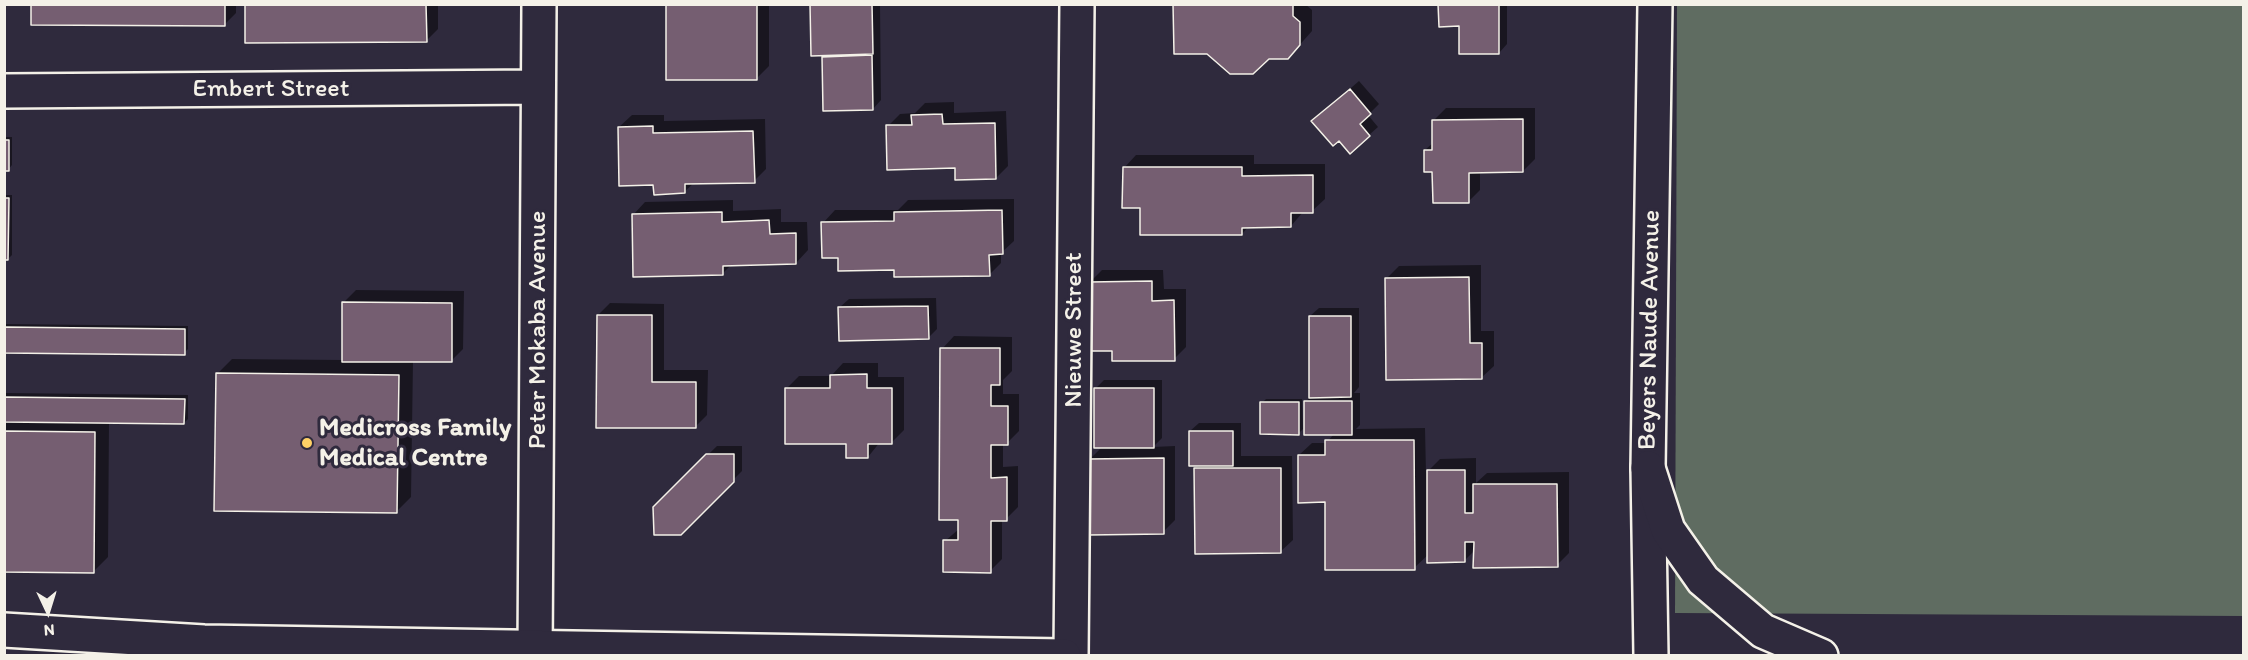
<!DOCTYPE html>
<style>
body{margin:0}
#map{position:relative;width:2248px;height:660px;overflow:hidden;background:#2f2a3d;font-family:Itim,sans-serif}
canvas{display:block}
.frame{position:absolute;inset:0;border:6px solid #f4f1e8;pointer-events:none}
.north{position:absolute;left:18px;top:582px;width:60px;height:60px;-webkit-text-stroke:4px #2f2a3d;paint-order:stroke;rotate:176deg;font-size:16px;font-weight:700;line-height:24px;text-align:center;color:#f4f1e8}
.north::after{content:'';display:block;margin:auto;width:21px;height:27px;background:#f4f1e8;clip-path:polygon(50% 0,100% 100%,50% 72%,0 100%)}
</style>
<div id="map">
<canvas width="2248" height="660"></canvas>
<div class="frame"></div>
<div class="north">N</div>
</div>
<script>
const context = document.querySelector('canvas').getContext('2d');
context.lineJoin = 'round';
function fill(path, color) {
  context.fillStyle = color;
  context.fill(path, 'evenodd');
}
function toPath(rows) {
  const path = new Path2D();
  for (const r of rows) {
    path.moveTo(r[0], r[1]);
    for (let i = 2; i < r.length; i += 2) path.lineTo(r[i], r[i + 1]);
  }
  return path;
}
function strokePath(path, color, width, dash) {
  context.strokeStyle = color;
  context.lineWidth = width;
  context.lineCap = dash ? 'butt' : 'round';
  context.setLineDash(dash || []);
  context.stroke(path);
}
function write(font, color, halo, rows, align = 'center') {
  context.font = font + ' Itim,sans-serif';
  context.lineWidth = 6;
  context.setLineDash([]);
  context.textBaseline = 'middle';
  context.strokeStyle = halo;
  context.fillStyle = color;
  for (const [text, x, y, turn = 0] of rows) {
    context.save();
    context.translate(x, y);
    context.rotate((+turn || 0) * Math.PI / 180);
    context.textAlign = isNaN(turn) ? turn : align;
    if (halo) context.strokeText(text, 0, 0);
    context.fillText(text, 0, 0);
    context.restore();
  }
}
fill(toPath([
 [1677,5,2243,5,2243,616,1675,613]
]), '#5f6c61');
fill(toPath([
 [33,4,236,4,236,13,224,25],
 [246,4,438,4,438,29,426,41],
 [667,4,769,4,769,66,757,78],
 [811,4,880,4,881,100,873,109,824,57,827,54],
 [1175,4,1305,4,1312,10,1312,31,1288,58,1207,53],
 [1440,4,1507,4,1507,44,1499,53,1461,25],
 [1359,81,1379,104,1368,115,1378,127,1350,152,1322,113],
 [954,102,954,113,1006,111,1008,166,996,178,957,167,888,126,900,114,915,113,925,103],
 [1446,108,1535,108,1535,159,1523,171,1480,171,1480,190,1468,202,1434,170,1425,150,1434,142,1434,120],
 [632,115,664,115,664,121,765,119,766,169,754,181,694,183,684,192,619,127],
 [4,137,12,137,12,165,8,170,4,170],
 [1136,155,1254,155,1254,164,1325,164,1325,199,1312,211,1303,212,1291,226,1249,226,1242,234,1141,206,1124,168],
 [4,195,12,195,12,255,8,259,4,259],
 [1014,199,1014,241,1001,253,1001,263,989,275,896,269,839,256,823,223,835,210,898,210,908,200],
 [733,200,733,211,781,209,781,222,807,222,808,250,796,263,732,264,723,273,633,215,645,202],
 [1481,265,1481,331,1494,331,1494,366,1481,378,1387,278,1399,266],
 [1102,270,1163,270,1164,289,1186,289,1186,347,1174,359,1113,350,1090,282],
 [356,290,464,291,463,349,451,361,413,361,411,497,396,512,217,374,232,359,343,360,344,302],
 [936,298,937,329,928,338,840,307,849,299],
 [610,303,664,304,664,370,708,370,707,415,695,427,598,426,598,315],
 [1319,308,1359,308,1359,387,1354,393,1360,393,1360,425,1356,429,1425,428,1426,473,1440,459,1476,458,1476,483,1487,473,1569,472,1569,553,1557,565,1475,550,1464,561,1429,554,1414,568,1327,501,1299,455,1312,443,1326,443,1334,434,1306,402,1310,397,1310,316],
 [4,324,188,326,188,349,184,353,4,351],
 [954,336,1012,337,1012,371,1003,380,1003,394,1019,394,1019,431,1007,443,1003,443,1003,467,1018,466,1018,507,1006,519,1002,519,1002,559,990,571,945,541,959,529,942,349],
 [843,363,878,363,878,377,904,377,904,430,891,443,880,442,868,457,787,388,799,376,831,376],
 [1104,380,1162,380,1162,438,1153,447,1175,446,1175,520,1163,532,1090,459,1103,446,1095,389],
 [4,393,188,395,188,419,184,423,109,422,108,557,93,572,4,571],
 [1266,399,1302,399,1303,429,1299,433,1262,403],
 [1199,423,1241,423,1241,456,1292,456,1293,540,1280,552,1196,468,1200,464,1190,431],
 [717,446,742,446,742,471,680,533,654,508]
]), '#0007');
const building = toPath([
 [31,4,225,4,225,26,31,25,31,4],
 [245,4,426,4,427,42,245,43,245,4],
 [666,4,757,4,757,80,666,80,666,4],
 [810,4,872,4,873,54,811,56,810,4],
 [1173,4,1293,4,1293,16,1300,22,1300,45,1288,59,1269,59,1253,74,1230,74,1207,54,1174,54,1173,4],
 [1438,4,1499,4,1499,54,1459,54,1459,26,1439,27,1438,4],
 [872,55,873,110,823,111,822,57,872,55],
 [1350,89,1371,114,1360,124,1370,136,1350,154,1339,141,1333,146,1311,121,1350,89],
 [942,114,943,124,995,123,996,179,955,180,955,168,887,170,886,125,912,125,911,115,942,114],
 [1523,119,1523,172,1469,173,1469,203,1433,203,1432,172,1424,172,1424,150,1432,150,1432,120,1523,119],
 [653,126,653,133,753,131,755,183,685,184,685,193,654,195,653,185,619,186,618,127,653,126],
 [4,140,9,140,9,171,4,171,4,140],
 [1123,167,1242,167,1242,176,1313,175,1313,213,1291,213,1291,227,1242,228,1242,235,1140,235,1140,208,1122,208,1123,167],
 [4,198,9,198,8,260,4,260,4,198],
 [1002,210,1003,254,989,255,990,276,894,277,894,270,838,271,838,258,822,258,821,222,894,221,894,212,1002,210],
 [722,212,722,222,769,220,770,234,796,233,796,264,723,266,723,275,633,277,632,214,722,212],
 [1469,277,1470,343,1482,343,1482,379,1386,380,1385,278,1469,277],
 [1152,281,1152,301,1174,300,1175,361,1112,361,1112,351,1089,351,1089,282,1152,281],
 [342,302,452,303,452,362,342,362,342,302],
 [928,306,929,339,839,341,838,307,928,306],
 [597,315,652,315,652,382,696,382,696,428,596,428,597,315],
 [1309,316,1351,316,1351,397,1309,398,1309,316],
 [4,327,185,329,185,355,4,353,4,327],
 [940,348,1000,348,1000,385,991,385,991,406,1008,406,1008,445,991,445,991,478,1007,477,1007,521,991,521,991,573,943,572,943,540,958,540,958,520,939,520,940,348],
 [216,373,399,375,397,513,214,511,216,373],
 [867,374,867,388,892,388,892,444,868,444,868,458,846,458,846,444,785,444,785,388,830,388,830,375,867,374],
 [1094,388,1154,388,1154,448,1094,448,1094,388],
 [4,397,185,399,184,424,4,422,4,397],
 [1304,401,1352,401,1352,435,1304,435,1304,401],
 [1260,402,1299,402,1299,435,1260,434,1260,402],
 [4,431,95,432,94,573,4,572,4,431],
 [1189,431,1233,431,1233,466,1189,466,1189,431],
 [1325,440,1414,440,1415,570,1325,570,1325,502,1298,503,1298,455,1325,455,1325,440],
 [706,454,734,454,734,482,681,535,654,535,653,507,706,454],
 [1164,458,1164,534,1088,535,1088,459,1164,458],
 [1194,468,1281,468,1281,553,1195,554,1194,468],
 [1427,470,1465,470,1465,513,1473,513,1473,484,1557,484,1558,567,1473,568,1474,542,1465,542,1465,562,1427,563,1427,470]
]);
fill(building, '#755e71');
strokePath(building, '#f4f1e8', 1.5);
const minor = toPath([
 [4,91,538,87],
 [535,656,539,4],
 [1071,656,1077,4],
 [1651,656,1648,468,1655,4]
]);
const tertiary = toPath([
 [1648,468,1668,530,1703,580,1763,631,1821,656],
 [4,630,204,642,1064,656]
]);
strokePath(minor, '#f4f1e8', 38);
strokePath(tertiary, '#f4f1e8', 38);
strokePath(minor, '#2f2a3d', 33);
strokePath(tertiary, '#2f2a3d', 33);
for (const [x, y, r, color] of [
 [307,443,6,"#ffd166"]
]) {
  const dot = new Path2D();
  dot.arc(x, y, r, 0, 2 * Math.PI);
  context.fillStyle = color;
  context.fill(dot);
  strokePath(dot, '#2f2a3d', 2);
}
write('26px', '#f4f1e8', '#2f2a3d', [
 ["Embert Street",271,89],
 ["Peter Mokaba Avenue",538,330,-90],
 ["Nieuwe Street",1074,330,-90],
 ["Beyers Naude Avenue",1650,330,-89]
]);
write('bold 26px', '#f4f1e8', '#2f2a3d', [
 ["Medicross Family",319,428],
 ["Medical Centre",319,458]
], 'left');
</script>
